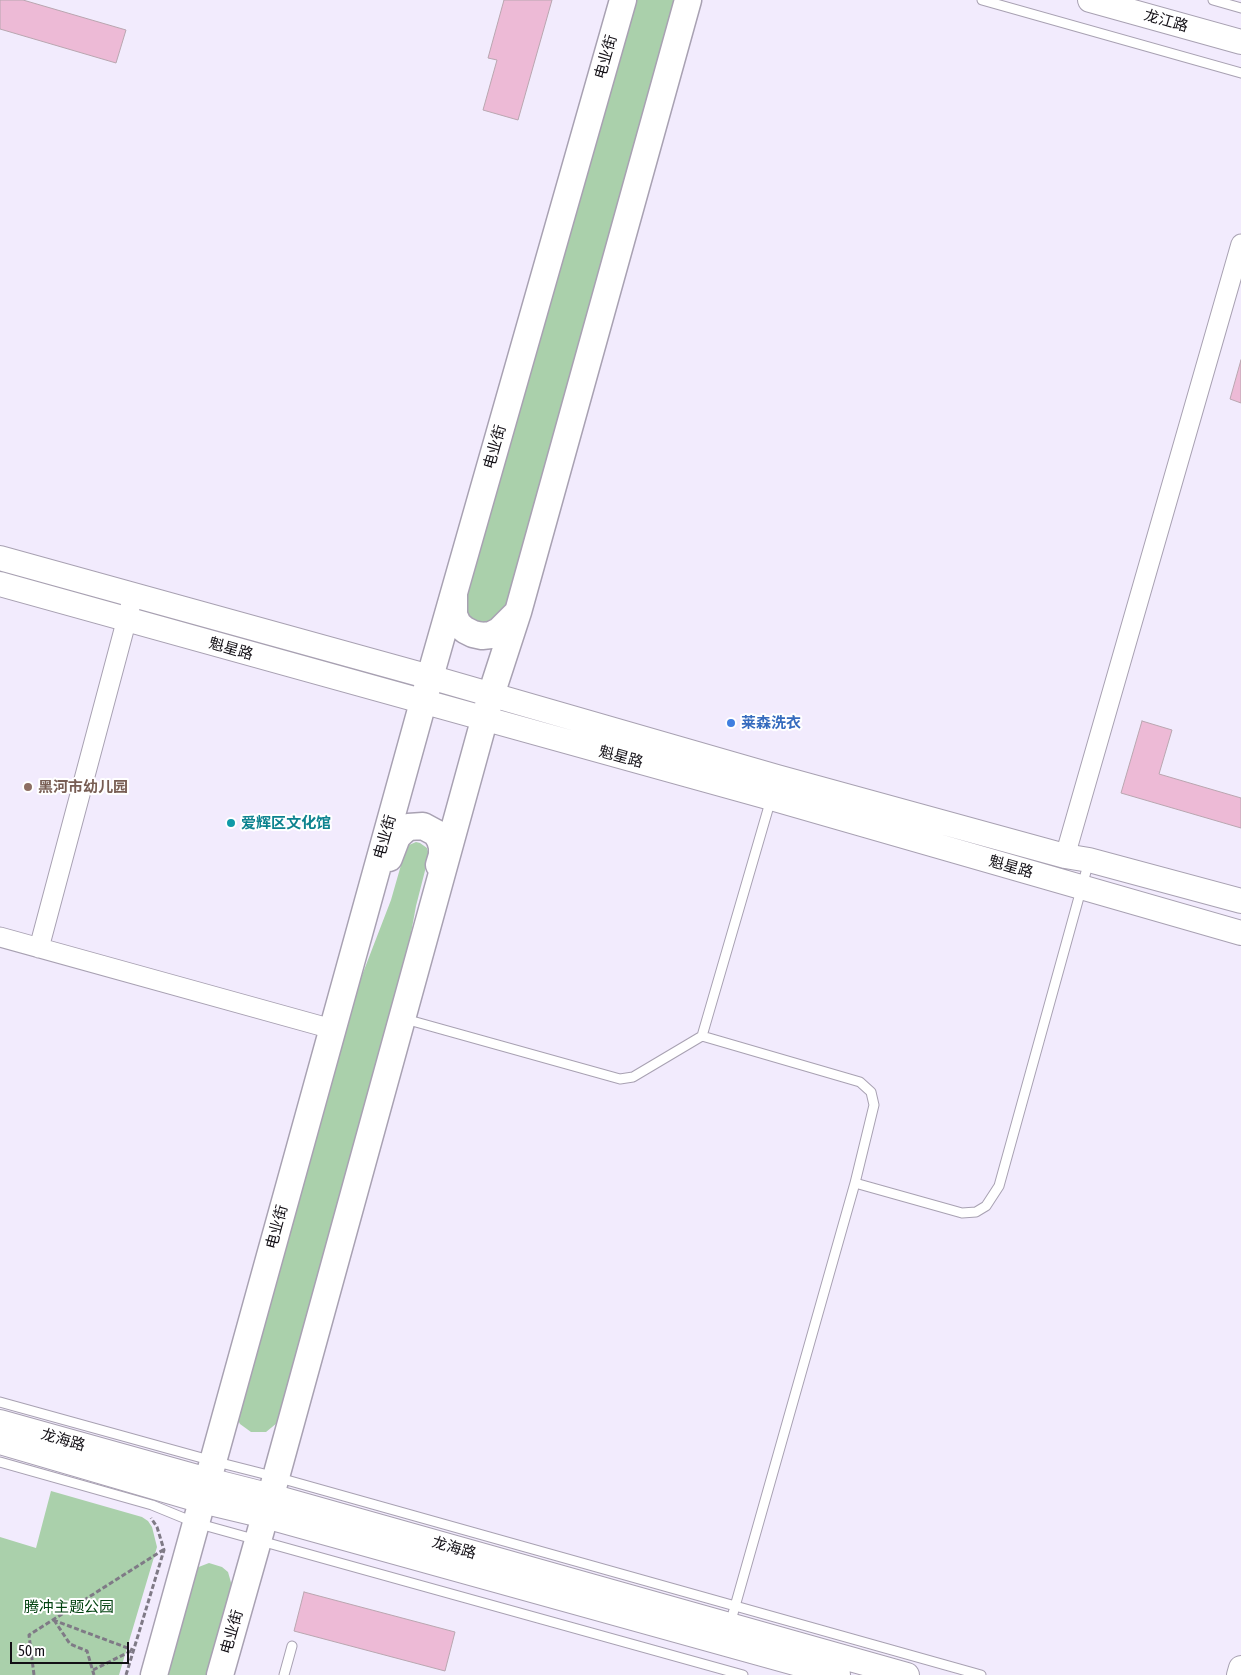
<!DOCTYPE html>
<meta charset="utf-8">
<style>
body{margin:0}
#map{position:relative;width:1241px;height:1675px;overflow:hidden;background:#f2ebfd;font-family:"Asap Condensed",sans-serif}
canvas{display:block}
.scale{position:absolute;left:10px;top:1642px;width:119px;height:22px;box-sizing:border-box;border:2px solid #120f15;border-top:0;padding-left:6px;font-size:15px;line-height:18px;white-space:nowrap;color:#120f15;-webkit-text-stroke:4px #fff;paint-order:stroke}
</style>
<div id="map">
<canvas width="1241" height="1675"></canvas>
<div class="scale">50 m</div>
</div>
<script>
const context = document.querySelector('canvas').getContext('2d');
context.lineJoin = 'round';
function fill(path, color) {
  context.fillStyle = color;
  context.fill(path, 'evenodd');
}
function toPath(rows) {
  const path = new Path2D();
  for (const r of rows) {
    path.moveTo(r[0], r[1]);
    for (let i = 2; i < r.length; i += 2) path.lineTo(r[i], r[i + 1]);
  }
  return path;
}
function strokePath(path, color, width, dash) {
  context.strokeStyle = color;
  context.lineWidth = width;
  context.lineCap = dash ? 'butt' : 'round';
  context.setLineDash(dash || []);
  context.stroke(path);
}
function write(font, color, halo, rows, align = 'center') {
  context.font = font + ' "Asap Condensed","Noto Sans SC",sans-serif';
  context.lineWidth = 4;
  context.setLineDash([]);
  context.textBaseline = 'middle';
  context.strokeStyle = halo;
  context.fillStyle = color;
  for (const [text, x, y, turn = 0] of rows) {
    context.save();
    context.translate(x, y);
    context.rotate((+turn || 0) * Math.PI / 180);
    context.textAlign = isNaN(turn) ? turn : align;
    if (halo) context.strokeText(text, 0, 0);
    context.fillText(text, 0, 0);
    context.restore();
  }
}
fill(toPath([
 [634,0,675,0,503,615,500,621,471,625,462,601],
 [416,842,420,843,427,848,429,855,416,906,400,993,277,1423,266,1432,251,1432,240,1424,237,1418,236,1404,361,978,391,900,405,851,409,845],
 [51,1491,142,1517,148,1521,152,1527,157,1547,119,1675,0,1675,0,1537,36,1548],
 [209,1563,222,1567,228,1572,232,1586,208,1675,162,1675,196,1568]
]), '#aad0ab');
const building = toPath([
 [0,0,23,0,126,30,116,63,0,29,0,0],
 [504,0,552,0,518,120,483,110,497,60,488,58,504,0],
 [1241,360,1241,403,1230,399,1241,360],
 [1142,721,1172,730,1159,774,1241,798,1241,828,1121,793,1142,721],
 [304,1592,455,1632,445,1671,294,1631,304,1592]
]);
fill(building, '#edbad6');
strokePath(building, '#b9a6b0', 1);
const service = toPath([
 [982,0,1241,73],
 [1213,0,1241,8],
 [405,1019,620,1079,633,1077,702,1036],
 [855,1183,962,1213,976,1212,986,1206,999,1186,1089,861],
 [0,1402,213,1461,276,1477,981,1675],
 [0,1462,152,1505,196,1523,743,1675],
 [730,1624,855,1183,874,1105,871,1092,860,1082,702,1036,771,799],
 [284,1675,292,1646]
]);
const minor = toPath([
 [1065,856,1241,244],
 [0,937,332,1029],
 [39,948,133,596]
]);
const tertiary = toPath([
 [1090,0,1241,42],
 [0,558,430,677,777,777,1065,856,1089,860,1241,901],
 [0,584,771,798,1241,933],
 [0,1422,208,1480,271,1496,907,1675],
 [0,1442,202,1501,265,1516,838,1675],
 [1239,1675,1241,1668]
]);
const secondary = toPath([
 [454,594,454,615,458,624,465,630,473,634,482,636,491,635,499,631,518,612],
 [389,858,397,837,402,832,408,827,423,826,436,833,440,840,442,847,442,855,439,865],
 [154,1675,430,677,623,0],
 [220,1675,276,1477,491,695,518,612,688,0]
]);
strokePath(service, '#a8a1b2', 11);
strokePath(minor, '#a8a1b2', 21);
strokePath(tertiary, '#a8a1b2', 26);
strokePath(secondary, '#a8a1b2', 29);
strokePath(toPath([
 [53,1620,133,1650],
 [54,1620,70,1644,87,1651,94,1675],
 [93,1670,133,1650],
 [34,1675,29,1635,163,1550],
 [126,1675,164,1550,157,1527,151,1518]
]), '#7f7a86', 3, [5, 2.5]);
strokePath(service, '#fff', 9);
strokePath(minor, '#fff', 19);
strokePath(tertiary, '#fff', 24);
strokePath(secondary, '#fff', 26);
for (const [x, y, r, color] of [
 [731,723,5,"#3f7fe0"],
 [28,787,5,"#8d6e63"],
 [231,823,5,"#0f9aa8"]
]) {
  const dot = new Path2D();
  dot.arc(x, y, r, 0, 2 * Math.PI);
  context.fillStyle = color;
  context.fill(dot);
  strokePath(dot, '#fff', 2);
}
write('15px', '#120f15', '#fff', [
 ["龙江路",1166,21,16],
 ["电业街",606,57,-74],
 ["电业街",495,447,-74],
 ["魁星路",231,649,16],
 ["魁星路",621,757,15],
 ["电业街",385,837,-74],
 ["魁星路",1011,867,16],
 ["电业街",277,1227,-75],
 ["龙海路",63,1440,16],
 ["龙海路",454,1548,16],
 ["电业街",232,1632,-74]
]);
write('bold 15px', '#366cbe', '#fff', [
 ["莱森洗衣",741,723]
], 'left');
write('bold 15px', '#785e54', '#fff', [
 ["黑河市幼儿园",38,787]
], 'left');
write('bold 15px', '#0d838f', '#fff', [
 ["爱辉区文化馆",241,823]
], 'left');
write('15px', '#034311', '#fff', [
 ["腾冲主题公园",69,1607]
]);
</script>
